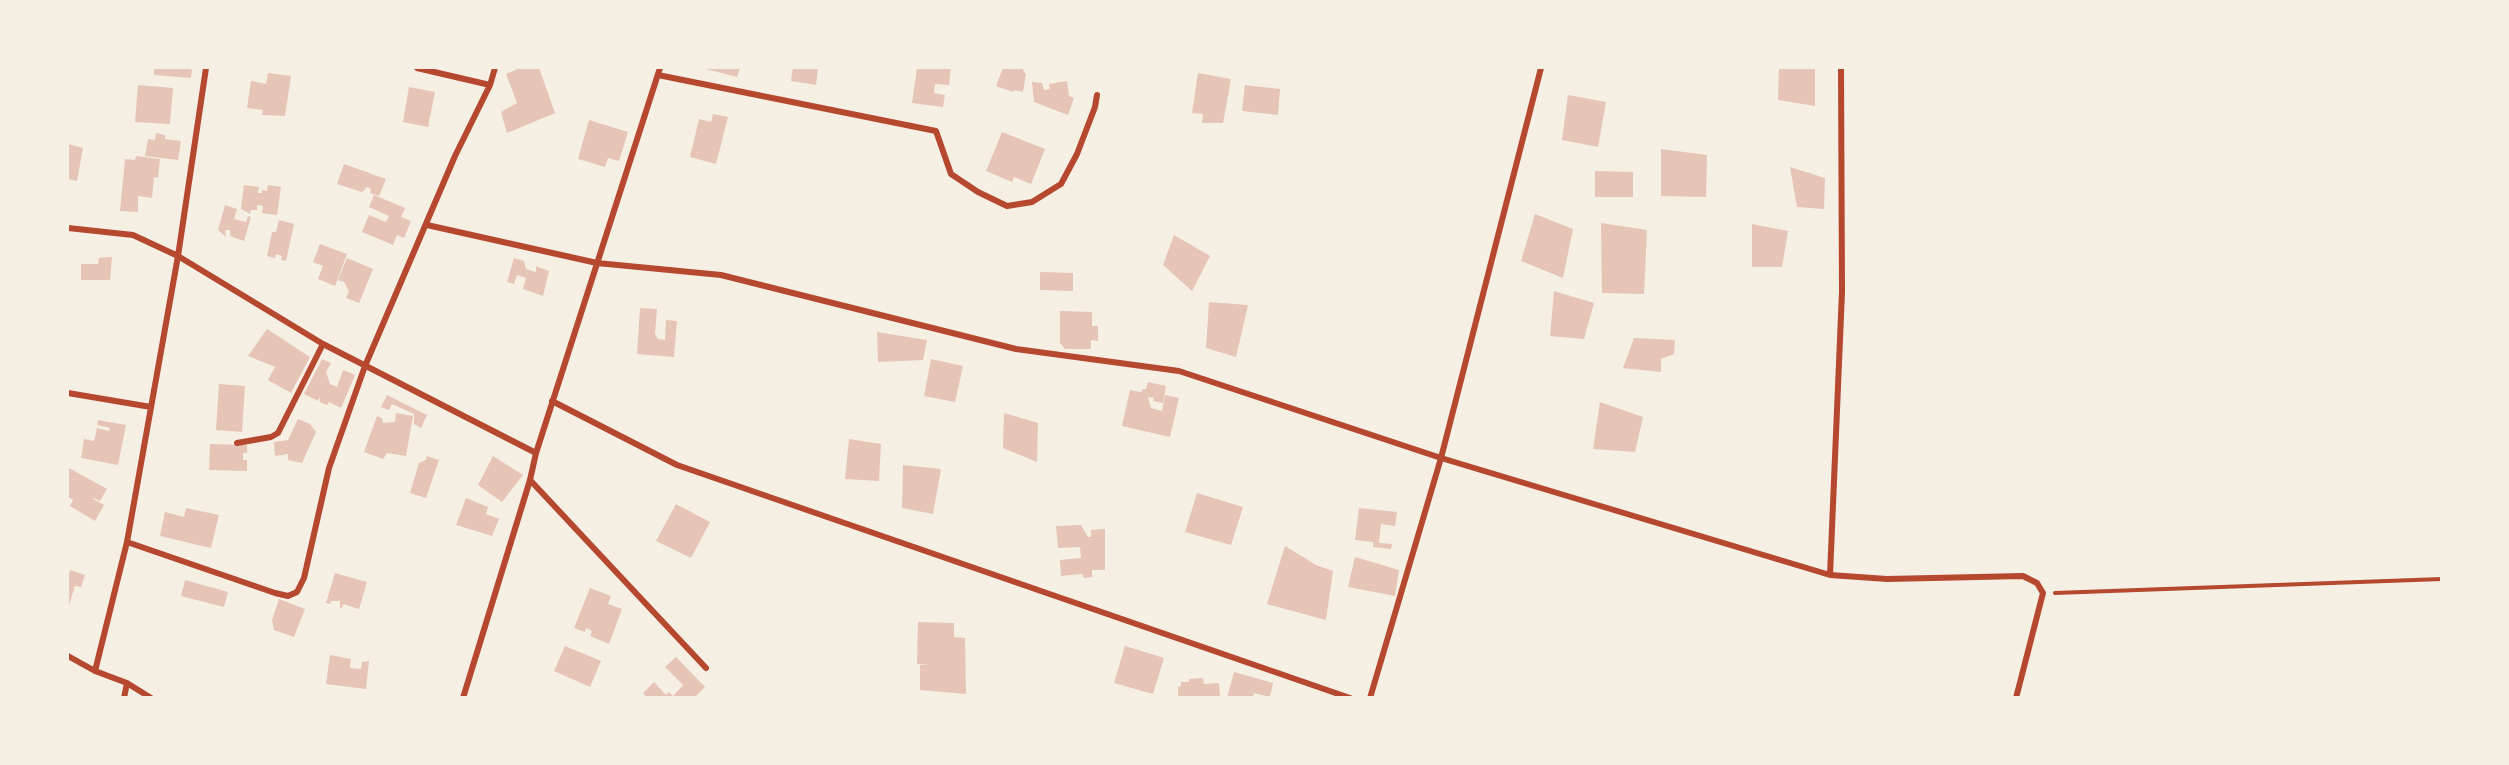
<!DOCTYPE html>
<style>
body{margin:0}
#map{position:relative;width:2509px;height:765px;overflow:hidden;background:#f6efe4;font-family:Karla,sans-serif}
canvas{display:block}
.frame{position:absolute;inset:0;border:69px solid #f6efe4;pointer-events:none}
</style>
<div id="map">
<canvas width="2509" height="765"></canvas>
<div class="frame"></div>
</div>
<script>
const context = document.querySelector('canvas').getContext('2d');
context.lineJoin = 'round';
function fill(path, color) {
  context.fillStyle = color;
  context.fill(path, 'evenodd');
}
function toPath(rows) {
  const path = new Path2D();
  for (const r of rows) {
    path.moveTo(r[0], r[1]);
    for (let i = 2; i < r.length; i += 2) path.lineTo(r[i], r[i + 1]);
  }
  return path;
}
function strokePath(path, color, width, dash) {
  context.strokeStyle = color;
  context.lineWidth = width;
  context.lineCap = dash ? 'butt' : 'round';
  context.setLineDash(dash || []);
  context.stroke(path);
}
fill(toPath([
 [154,68,192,68,191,78,154,75],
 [520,68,539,68,555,113,507,133,501,112,517,103,506,74],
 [702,68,740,68,737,77],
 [793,68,818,68,816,85,791,81],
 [917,68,951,68,949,85,935,84,934,93,945,95,943,107,912,103],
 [1003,68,1024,68,1023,71,1026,74,1023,92,1014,90,1013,92,996,86],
 [1779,68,1815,68,1815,106,1778,100],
 [268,73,291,76,285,116,262,115,263,110,247,108,251,81,266,84],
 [1198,73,1231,79,1223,123,1202,123,1203,114,1192,113],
 [1067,81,1069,96,1074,98,1068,115,1034,102,1032,82,1042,83,1044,90,1050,89,1049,84],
 [138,85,173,88,170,124,135,122],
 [1245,85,1280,89,1278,115,1242,111],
 [409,87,435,92,428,127,403,122],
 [1568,95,1606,102,1598,147,1562,140],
 [713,114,728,117,716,164,690,157,699,119,711,122],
 [589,120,628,132,619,161,608,158,605,167,578,159],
 [1002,132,1045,149,1031,184,1014,177,1012,182,986,171],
 [156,133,165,135,165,139,181,141,178,160,145,156,148,139,155,140],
 [68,144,83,148,77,181,68,179],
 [1661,149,1707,155,1706,197,1661,196],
 [136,156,160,159,158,178,154,177,152,198,138,196,138,212,120,211,125,159,135,160],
 [344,164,386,179,379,196,370,193,371,189,367,187,362,192,337,184],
 [1790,167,1825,178,1824,209,1797,207],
 [1595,171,1633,172,1633,197,1595,197],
 [244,185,259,187,258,193,262,193,262,190,267,191,268,185,281,187,277,215,262,213,263,206,257,205,257,210,251,210,250,214,241,209],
 [374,195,405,208,401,217,411,221,404,238,397,235,393,245,362,232,369,215,386,222,389,216,369,207],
 [225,205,237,209,234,219,246,222,248,216,251,217,244,241,230,236,230,230,225,230,226,237,218,230],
 [1535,214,1573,229,1563,278,1521,261],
 [279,220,294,224,286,261,281,260,282,256,276,254,275,258,267,256,272,232,276,232],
 [1601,223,1647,230,1644,294,1602,293],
 [1752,224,1788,231,1782,267,1752,267],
 [1174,235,1210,256,1192,291,1163,265],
 [320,244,347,254,335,286,318,279,323,266,313,262],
 [112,257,110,280,81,280,81,264,98,264,99,258],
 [347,258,373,269,359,303,346,298,349,291,344,282,338,280],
 [514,258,524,261,526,269,536,272,536,266,549,271,543,296,523,289,526,278,517,275,514,284,507,282],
 [1040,272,1073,273,1073,291,1040,290],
 [1554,291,1594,303,1584,339,1550,336],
 [1209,302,1248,305,1236,357,1206,348],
 [640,308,657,309,655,334,658,339,665,340,666,320,677,321,674,357,637,354],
 [1060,311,1092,312,1092,326,1098,326,1098,341,1091,340,1091,349,1065,349,1060,343],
 [267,329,310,357,291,393,268,380,275,367,248,356],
 [877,332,927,340,923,360,878,362],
 [1634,338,1675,340,1674,354,1661,359,1661,372,1623,368],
 [322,359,331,363,326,372,330,384,337,387,343,370,355,375,341,408,329,402,327,405,320,402,320,397,318,401,304,394],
 [931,359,963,366,955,402,924,396],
 [1148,382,1166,386,1163,403,1153,401,1154,398,1148,397,1151,408,1162,411,1165,395,1179,398,1170,437,1122,426,1130,390,1141,392,1143,389,1146,389],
 [219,384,245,386,242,432,216,430],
 [387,395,427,415,421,428,414,424,414,414,392,404,389,410,381,407],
 [1600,402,1643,417,1635,452,1593,449],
 [396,413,413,416,406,456,387,453,383,459,364,452,377,416,382,418,383,423,395,422],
 [1004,413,1038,423,1037,462,1003,448],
 [298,419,310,424,316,432,302,463,288,460,288,454,275,456,274,442,288,440],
 [98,420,126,425,118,465,81,458,84,439,94,441,97,428,109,431,110,428,97,425],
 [849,439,881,444,879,481,845,479],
 [210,444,247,445,247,453,243,453,243,460,247,460,247,471,209,470],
 [427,456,439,460,426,498,410,493,419,463,426,460],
 [493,456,523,475,502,502,478,485],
 [903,465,941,469,933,514,902,508],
 [69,468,107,489,100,501,94,498,93,499,104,505,95,521,70,506,73,500,68,497],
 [1197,493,1243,507,1231,545,1185,532],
 [466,498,488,507,486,514,499,519,492,536,456,525],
 [676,504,710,522,691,558,656,541],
 [186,508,219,515,211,548,160,536,165,512,184,517],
 [1359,508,1397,512,1395,526,1381,524,1379,543,1392,544,1391,549,1373,547,1373,542,1355,540],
 [1081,525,1088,537,1091,537,1091,530,1105,529,1105,570,1092,570,1092,577,1084,578,1082,574,1061,576,1060,560,1081,558,1080,547,1058,548,1056,526],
 [1285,546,1316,565,1333,571,1326,620,1267,604],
 [1355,557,1399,570,1395,596,1348,587],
 [70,570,85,575,81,587,75,586,68,608,68,578],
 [335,573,367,582,359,609,343,604,342,608,340,608,340,601,330,601,331,604,326,603],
 [185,580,228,592,224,607,181,596],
 [590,588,611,596,608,604,622,609,609,644,590,636,592,631,586,628,585,632,574,628],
 [279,599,305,609,294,637,274,630,272,620],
 [918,622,954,623,954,637,965,638,966,694,920,690,920,665,930,665,917,664],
 [565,646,601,661,590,687,554,671],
 [1125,646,1164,658,1153,694,1114,683],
 [330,655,351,659,350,668,361,669,362,662,369,661,366,689,326,684],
 [676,657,705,687,694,698,647,698,643,693,654,682,666,695,669,692,673,696,683,685,665,667],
 [1234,672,1273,683,1270,697,1254,693,1253,698,1227,698],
 [1203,678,1204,684,1219,683,1220,698,1178,698,1178,687,1181,686,1181,682,1189,682,1189,679]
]), '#e6c5b7');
strokePath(toPath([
 [2055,593,2442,579]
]), '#b5482f', 4);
strokePath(toPath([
 [417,68,490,85],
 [658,75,936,131,951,174,978,192,1007,206,1032,202,1061,184,1077,154,1095,107,1097,95],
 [427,225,597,263,721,275,1016,349,1179,371,1441,458,1830,575,1887,579,2023,576,2037,583,2043,593,2016,698],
 [68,228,133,235,178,256,323,344,536,453],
 [68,393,151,407],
 [552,401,677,465,1350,698],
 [237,443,271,437,278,433,323,344],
 [530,480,706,668],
 [127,542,275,593,288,596,297,592,304,578,329,468,365,366,455,156,490,85,495,68],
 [1830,575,1842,292,1841,68],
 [68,656,95,671,127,683,151,698],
 [95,671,127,542,178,256,206,68],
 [124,698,127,683],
 [463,698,530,480,536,453,660,68],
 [1370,698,1441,458,1541,68]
]), '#b5482f', 6);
</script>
